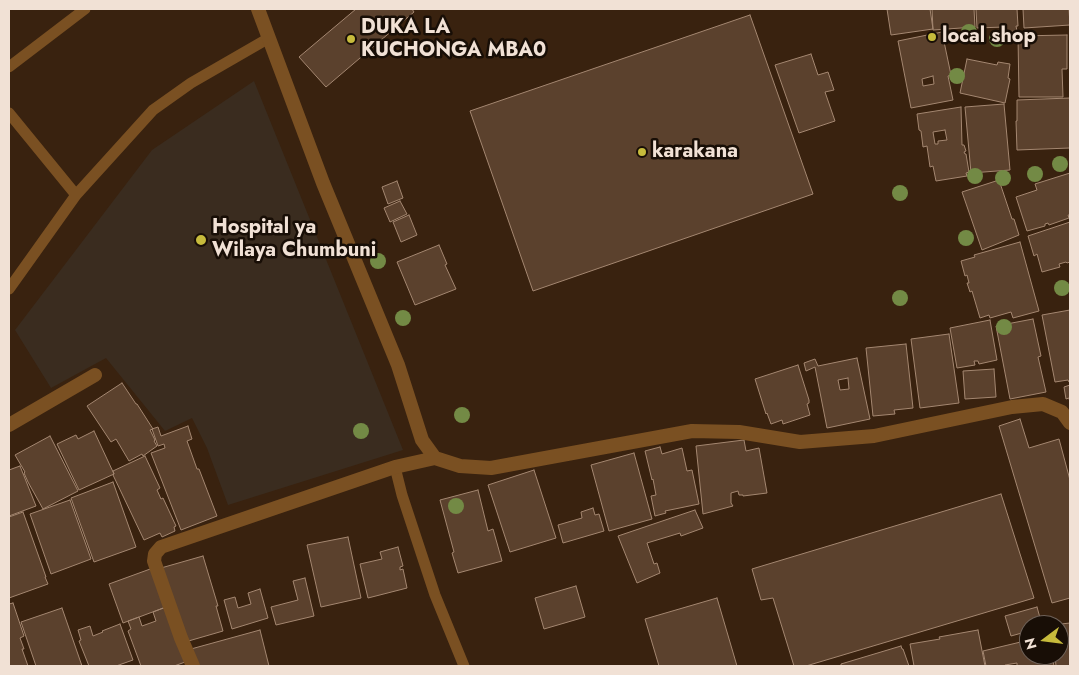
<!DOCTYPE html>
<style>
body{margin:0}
#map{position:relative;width:1079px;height:675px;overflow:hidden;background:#39220f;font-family:Jost,sans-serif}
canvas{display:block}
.frame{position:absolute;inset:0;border:10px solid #f1e1d5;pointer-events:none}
.north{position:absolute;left:1019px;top:615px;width:50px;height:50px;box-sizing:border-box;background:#180e06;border:1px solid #6f6259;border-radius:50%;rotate:255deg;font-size:14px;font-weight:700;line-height:20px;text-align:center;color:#f1e1d5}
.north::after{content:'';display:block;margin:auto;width:18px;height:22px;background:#c7bb3c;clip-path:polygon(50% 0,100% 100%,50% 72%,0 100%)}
</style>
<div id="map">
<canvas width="1079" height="675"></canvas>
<div class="frame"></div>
<div class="north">N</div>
</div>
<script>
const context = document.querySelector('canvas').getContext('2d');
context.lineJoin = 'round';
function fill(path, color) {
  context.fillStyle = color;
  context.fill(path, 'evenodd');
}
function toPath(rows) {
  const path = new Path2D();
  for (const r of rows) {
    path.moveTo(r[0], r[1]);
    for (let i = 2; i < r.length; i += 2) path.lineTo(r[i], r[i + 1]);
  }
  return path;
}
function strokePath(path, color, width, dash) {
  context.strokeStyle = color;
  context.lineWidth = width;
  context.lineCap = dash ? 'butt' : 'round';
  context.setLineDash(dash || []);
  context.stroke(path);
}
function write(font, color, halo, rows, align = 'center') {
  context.font = font + ' Jost,sans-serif';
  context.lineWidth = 5;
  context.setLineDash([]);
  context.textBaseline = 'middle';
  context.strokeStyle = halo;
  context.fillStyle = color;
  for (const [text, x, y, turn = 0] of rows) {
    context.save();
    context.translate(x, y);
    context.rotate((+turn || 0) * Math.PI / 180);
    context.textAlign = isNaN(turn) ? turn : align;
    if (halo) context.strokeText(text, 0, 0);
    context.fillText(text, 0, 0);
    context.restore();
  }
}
fill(toPath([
 [254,81,403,450,228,505,207,448,192,418,165,431,106,358,51,388,15,330,152,150]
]), '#3a2c1f');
const building = toPath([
 [356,9,412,9,414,12,326,87,299,57,356,9],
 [887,9,930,9,933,29,891,35,887,9],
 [932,9,974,9,975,27,933,30,932,9],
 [976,9,1017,9,1018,26,1016,26,1017,31,1004,32,1004,27,977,28,976,9],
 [1023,9,1069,9,1070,25,1024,28,1023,9],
 [750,15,813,194,533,291,470,111,750,15],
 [942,32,951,75,948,76,953,100,911,108,898,41,942,32],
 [933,76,934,84,923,86,922,79,933,76],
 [1067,35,1067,69,1062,69,1063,97,1019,97,1018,36,1067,35],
 [811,54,818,75,828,72,834,90,825,92,835,121,799,133,775,65,811,54],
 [967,59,997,65,998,62,1010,64,1008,78,1010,79,1005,103,960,93,967,59],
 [1070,98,1070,148,1017,150,1016,121,1017,121,1017,100,1070,98],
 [1004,104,1010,170,971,173,965,107,1004,104],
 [961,107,962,145,964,145,966,151,964,152,965,154,966,154,969,172,966,173,967,176,936,181,933,166,930,167,927,146,923,147,921,131,919,130,917,114,961,107],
 [945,130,947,140,938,141,938,144,935,144,933,132,945,130],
 [1070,173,1070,215,1068,215,1069,218,1049,225,1048,223,1045,224,1045,226,1027,231,1016,197,1037,190,1035,184,1070,173],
 [999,180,1012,219,1014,219,1019,235,982,250,962,192,999,180],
 [397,181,403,198,388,204,382,187,397,181],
 [400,201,407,214,390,222,384,208,400,201],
 [409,215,417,235,401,242,393,222,409,215],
 [1070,222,1070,262,1067,263,1066,262,1059,264,1060,267,1042,272,1037,254,1034,256,1028,236,1070,222],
 [1020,242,1039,311,1013,318,1011,312,990,318,989,315,980,318,972,291,970,292,967,283,969,283,967,275,965,276,961,261,975,257,974,255,1020,242],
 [439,245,447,264,445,265,456,289,415,305,397,262,439,245],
 [1070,310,1070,382,1069,382,1068,380,1055,382,1042,315,1070,310],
 [1033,319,1041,356,1038,357,1046,392,1010,399,996,326,1033,319],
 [990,320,997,360,979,364,978,361,974,361,975,365,957,368,950,328,990,320],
 [949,334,959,403,920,408,911,339,949,334],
 [906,344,913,408,894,410,895,414,873,416,866,348,906,344],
 [857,358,870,419,827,428,815,367,806,371,804,363,815,359,818,366,857,358],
 [848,378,849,389,840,390,838,380,848,378],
 [798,365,809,400,809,403,807,404,810,415,783,424,782,420,771,424,767,413,766,414,755,379,798,365],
 [994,369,996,397,965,399,963,371,994,369],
 [122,383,136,404,137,404,153,429,150,430,155,440,154,441,157,446,143,456,142,454,129,461,116,439,111,442,87,406,122,383],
 [1070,385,1070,403,1069,398,1066,399,1064,387,1070,385],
 [1020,419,1029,448,1059,439,1070,480,1070,598,1052,603,999,426,1020,419],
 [188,426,192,439,187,441,197,469,199,469,217,516,181,530,151,453,165,448,164,444,158,446,152,429,158,427,161,436,188,426],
 [94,431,114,474,79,490,57,444,76,435,78,439,94,431],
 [50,436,78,491,43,509,28,482,24,473,25,472,15,455,50,436],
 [744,440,746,451,759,448,767,493,743,496,743,495,739,495,738,491,731,493,731,503,733,506,703,514,696,446,744,440],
 [660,447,662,454,682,448,687,471,692,470,699,504,665,511,666,513,655,516,651,496,656,495,653,479,652,480,645,451,660,447],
 [634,453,652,519,609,531,591,465,634,453],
 [145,456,160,488,157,490,161,499,163,498,176,526,174,527,175,531,162,537,160,533,144,540,113,475,114,474,113,471,145,456],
 [20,466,36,506,9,516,9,470,20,466],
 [534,470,556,538,510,552,488,485,534,470],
 [113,482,136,547,94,562,71,498,113,482],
 [478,490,488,531,493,529,502,561,458,573,452,553,454,552,440,500,478,490],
 [1001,494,1034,598,806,666,794,666,773,598,761,600,752,569,1001,494],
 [70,500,91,559,51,574,30,514,70,500],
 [593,508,595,515,599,514,604,531,563,543,558,525,582,518,581,512,593,508],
 [695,510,703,528,681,536,680,533,647,543,654,564,657,563,660,573,637,583,618,536,695,510],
 [23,512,46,577,45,577,48,584,9,598,9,517,23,512],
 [348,537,361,598,321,607,307,545,348,537],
 [398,547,403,566,400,567,400,570,403,569,407,588,368,598,360,564,382,559,380,552,398,547],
 [203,556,218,606,216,606,223,631,185,642,161,568,203,556],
 [153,568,166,607,123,623,109,584,153,568],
 [305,578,314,616,276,625,271,607,298,600,293,581,305,578],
 [576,586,585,617,544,629,535,598,576,586],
 [260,589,268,618,232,629,224,600,235,597,238,608,251,604,248,593,260,589],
 [717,598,737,666,659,666,645,619,717,598],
 [13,603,24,636,20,638,24,649,22,649,28,666,9,666,9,604,13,603],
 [166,607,188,661,174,666,141,666,128,631,131,629,128,621,139,617,142,626,156,621,153,612,166,607],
 [1037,607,1042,625,1029,625,1029,631,1011,636,1005,616,1037,607],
 [62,608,82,666,36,666,21,622,62,608],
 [1070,623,1070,666,1056,666,1055,655,1059,655,1059,625,1052,625,1070,623],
 [120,624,133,660,116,666,89,666,79,641,81,640,78,630,90,626,93,636,103,632,102,631,120,624],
 [260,630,269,666,196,666,191,649,260,630],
 [978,630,985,666,914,666,910,644,940,639,939,637,978,630],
 [1029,640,1029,655,1052,655,1054,666,1017,666,1017,663,1005,665,1005,666,986,666,983,651,1029,640],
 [901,646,902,649,903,649,909,666,841,666,841,664,901,646]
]);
fill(building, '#5b412d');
strokePath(building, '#a48771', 1);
strokePath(toPath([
 [9,67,85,9],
 [9,113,76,195],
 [9,289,76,195,153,110,191,83,269,38],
 [395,467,402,495,435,595,464,666]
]), '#7a5022', 11);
strokePath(toPath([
 [258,9,323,183,398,365,422,440,435,458,460,466,491,468,692,431,739,432,800,442,874,436,1012,407,1043,404,1062,412,1070,423],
 [9,425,95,375],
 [193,666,181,638,154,561,155,554,161,547,395,467,435,458]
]), '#7a5022', 14);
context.fillStyle = '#738a45';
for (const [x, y] of [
 [969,32],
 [997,39],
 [957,76],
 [1060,164],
 [1035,174],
 [975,176],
 [1003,178],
 [900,193],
 [966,238],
 [378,261],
 [1062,288],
 [900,298],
 [403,318],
 [1004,327],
 [462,415],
 [361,431],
 [456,506]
]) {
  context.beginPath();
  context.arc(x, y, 8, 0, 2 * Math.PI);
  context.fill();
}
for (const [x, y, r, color] of [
 [932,37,5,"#c7bb3c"],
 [351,39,5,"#c7bb3c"],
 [642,152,5,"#c7bb3c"],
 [201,240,6,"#c7bb3c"]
]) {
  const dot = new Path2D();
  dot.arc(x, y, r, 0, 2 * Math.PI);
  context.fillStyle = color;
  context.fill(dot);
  strokePath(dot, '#180e06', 2);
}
write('bold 20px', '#f1e1d5', '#180e06', [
 ["DUKA LA",361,28],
 ["KUCHONGA MBA0",361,51],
 ["local shop",942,37],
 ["karakana",652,152],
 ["Hospital ya",212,228],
 ["Wilaya Chumbuni",212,251]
], 'left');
</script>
